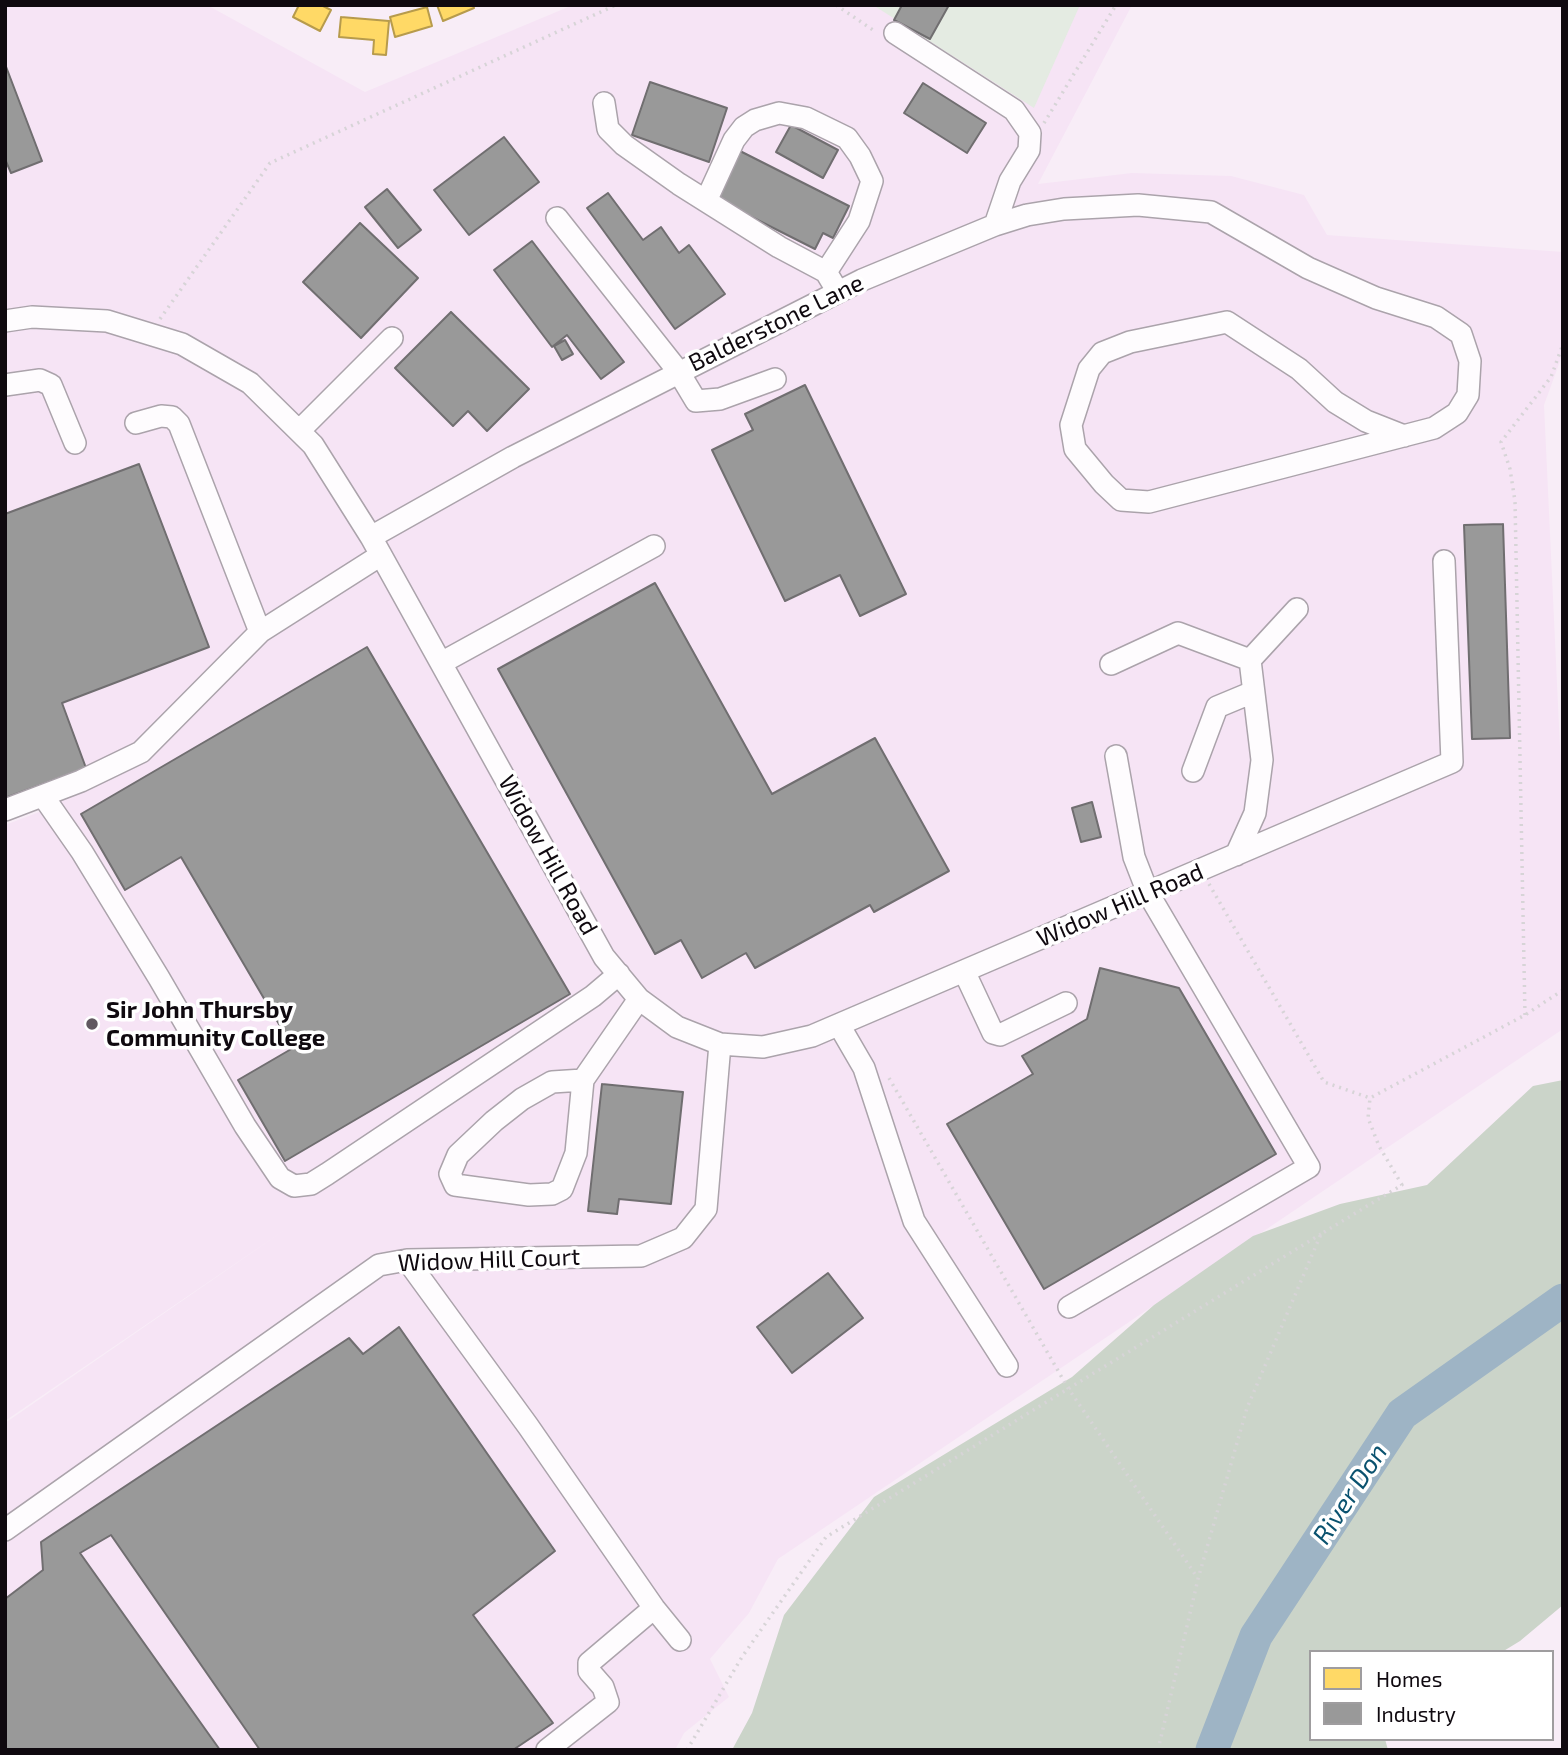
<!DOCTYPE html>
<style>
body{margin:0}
#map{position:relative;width:1568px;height:1755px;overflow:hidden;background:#f8edf7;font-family:"Exo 2",sans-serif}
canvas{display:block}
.frame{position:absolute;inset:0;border:7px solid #0f090f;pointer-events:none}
.legend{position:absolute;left:1309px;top:1650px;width:245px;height:91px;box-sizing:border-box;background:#fff;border:2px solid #9f9d9f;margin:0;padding:9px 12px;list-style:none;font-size:21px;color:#0f090f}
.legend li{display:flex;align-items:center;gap:14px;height:35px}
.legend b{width:35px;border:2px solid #9f9d9f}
</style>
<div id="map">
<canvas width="1568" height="1755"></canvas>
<div class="frame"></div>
<ul class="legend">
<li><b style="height:19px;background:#ffd966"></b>Homes</li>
<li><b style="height:19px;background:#999"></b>Industry</li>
</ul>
</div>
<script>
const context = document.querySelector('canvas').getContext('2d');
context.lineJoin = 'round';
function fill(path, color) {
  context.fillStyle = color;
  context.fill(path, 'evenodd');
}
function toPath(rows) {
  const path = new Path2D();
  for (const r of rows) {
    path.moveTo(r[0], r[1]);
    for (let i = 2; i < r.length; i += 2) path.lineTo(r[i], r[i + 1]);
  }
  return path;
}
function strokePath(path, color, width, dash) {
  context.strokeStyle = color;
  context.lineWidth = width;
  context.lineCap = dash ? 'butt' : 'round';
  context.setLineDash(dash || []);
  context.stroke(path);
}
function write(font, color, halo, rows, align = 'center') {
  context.font = font + ' "Exo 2",sans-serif';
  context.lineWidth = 7;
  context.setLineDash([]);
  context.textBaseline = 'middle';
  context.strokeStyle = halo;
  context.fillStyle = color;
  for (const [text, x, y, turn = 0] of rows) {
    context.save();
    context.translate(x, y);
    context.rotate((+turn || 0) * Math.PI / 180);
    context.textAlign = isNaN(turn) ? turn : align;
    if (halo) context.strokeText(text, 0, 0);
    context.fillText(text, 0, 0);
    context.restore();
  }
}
fill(toPath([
 [5,5,207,5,365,92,573,5,1132,5,1038,184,1132,173,1231,176,1304,195,1327,235,1563,252,1563,353,1544,405,1563,812,1563,1029,778,1559,749,1613,710,1659,729,1697,684,1733,675,1750,5,1750,5,1423,289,1227,5,1421,5,825,42,811,39,806,5,819]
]), '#f6e4f5');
fill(toPath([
 [873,5,1080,5,1034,108]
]), '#e4ebe2');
fill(toPath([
 [1563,1080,1563,1605,1520,1641,1502,1652,1311,1652,1311,1739,1385,1739,1388,1750,732,1750,752,1713,784,1615,874,1497,1072,1377,1154,1305,1253,1236,1340,1204,1427,1185,1533,1086]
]), '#cbd4c9');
const homes = toPath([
 [299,5,321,5,331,10,320,31,293,17,299,5],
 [437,5,473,5,474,8,443,21,437,5],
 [427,7,432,26,395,37,390,17,427,7],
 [341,17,389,21,386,55,373,54,374,40,339,37,341,17]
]);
fill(homes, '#ffd966');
strokePath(homes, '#b79b4c', 2);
const industry = toPath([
 [902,5,949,5,930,39,894,20,902,5],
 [5,64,42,161,11,173,5,159,5,64],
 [650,82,727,108,709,162,632,135,650,82],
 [923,83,986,123,967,153,904,113,923,83],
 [791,125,838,150,823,178,776,152,791,125],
 [504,137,539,182,469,235,434,190,504,137],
 [738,150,849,206,833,238,823,233,815,249,714,198,738,150],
 [387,189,421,230,398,248,365,207,387,189],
 [608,193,643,240,661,227,679,253,689,245,725,294,675,329,587,208,608,193],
 [360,223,418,278,361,338,303,282,360,223],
 [532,241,624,362,601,379,567,335,552,347,494,270,532,241],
 [451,312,529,389,487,431,468,411,453,426,395,368,451,312],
 [565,340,573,354,562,360,554,346,565,340],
 [805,385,906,594,860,616,840,575,785,601,712,450,753,430,745,414,805,385],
 [139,464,209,647,62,703,86,768,5,798,5,514,139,464],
 [1503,524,1510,738,1472,739,1464,525,1503,524],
 [655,583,772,794,875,738,949,871,874,912,870,905,755,968,746,953,702,978,681,940,655,954,498,669,655,583],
 [367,647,570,994,285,1161,238,1080,293,1048,181,857,125,890,81,814,367,647],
 [1092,802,1101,837,1081,842,1072,808,1092,802],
 [1100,968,1179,988,1276,1154,1044,1289,947,1124,1033,1074,1022,1056,1087,1019,1100,968],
 [602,1084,683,1092,671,1204,619,1199,617,1214,588,1211,602,1084],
 [828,1273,863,1318,792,1373,757,1327,828,1273],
 [399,1327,555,1551,473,1615,553,1723,513,1750,260,1750,111,1535,80,1553,220,1750,5,1750,5,1599,43,1570,41,1542,349,1338,363,1354,399,1327]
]);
fill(industry, '#999');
strokePath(industry, '#706e70', 2);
strokePath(toPath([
 [1212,1750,1256,1636,1402,1414,1563,1300]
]), '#9eb4c5', 33);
const minor = toPath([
 [895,33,1014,110,1030,133,1029,150,1010,181,995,225],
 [604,103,608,129,624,145,679,184,779,247,826,272],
 [706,201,734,140,744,127,755,120,779,113,806,118,847,138,860,156,872,181,859,221,826,272,838,292],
 [557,218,678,371,696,401,720,399,775,379],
 [5,321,32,317,107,321,182,344,250,383,313,445,371,537,604,957,639,999,677,1027,720,1044,763,1047,812,1036,1452,762,1444,561],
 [5,385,40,380,51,385,75,443],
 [136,423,161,416,172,417,179,424,260,632],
 [299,431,392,338],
 [371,537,513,457,862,280,995,225,1027,215,1064,209,1138,205,1211,212,1308,268,1376,298,1436,317,1461,334,1470,361,1468,395,1457,413,1434,428,1149,502,1121,500,1104,484,1075,449,1071,425,1089,369,1102,353,1130,342,1227,322,1299,369,1335,402,1366,421,1404,436],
 [1250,660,1297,609],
 [441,663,654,546],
 [1111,664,1178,633,1250,660,1262,760,1255,813,1236,855],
 [1193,771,1217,707,1253,692],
 [43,796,82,852,159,978,245,1126,280,1178,294,1186,311,1184,327,1174,593,996,619,974],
 [5,810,81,781,141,752,260,632,381,555],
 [964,971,993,1033,1000,1035,1066,1003],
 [839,1025,864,1068,914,1221,1007,1366],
 [583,1080,552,1082,522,1099,494,1121,458,1155,450,1174,455,1185,529,1195,552,1194,562,1189,576,1153,583,1080,639,999],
 [407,1260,528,1426,654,1608,680,1640],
 [1069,1307,1309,1167,1148,893,1134,857,1116,756],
 [5,1530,379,1265,407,1260,641,1256,683,1238,706,1209,720,1044],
 [547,1750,608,1702,603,1687,589,1671,589,1663,654,1608]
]);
strokePath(minor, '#aba3ab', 24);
strokePath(toPath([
 [836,5,876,32],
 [1044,123,1116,5],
 [160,319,270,163,616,5],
 [1209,884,1324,1082,1370,1098],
 [1525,1015,1515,501,1510,469,1501,442,1551,377,1563,344],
 [889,1078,1068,1388,1197,1577],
 [687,1750,742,1657,826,1537,1321,1234],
 [1158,1750,1198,1579,1247,1408,1321,1234,1402,1185,1379,1146,1368,1118,1370,1098,1525,1015,1563,990]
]), '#d7d4d7', 3.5, [2, 5]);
strokePath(minor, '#fefcfe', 21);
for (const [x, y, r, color] of [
 [92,1024,7,"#615960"]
]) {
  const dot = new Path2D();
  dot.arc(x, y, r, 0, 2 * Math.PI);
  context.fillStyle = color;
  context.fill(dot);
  strokePath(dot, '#fff', 2.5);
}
write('24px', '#0f090f', '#fff', [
 ["Balderstone Lane",776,323,-26],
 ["Widow Hill Road",548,855,61],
 ["Widow Hill Road",1120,905,-23],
 ["Widow Hill Court",489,1260,-2]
]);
write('bold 24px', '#0f090f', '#fff', [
 ["Sir John Thursby",106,1010],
 ["Community College",106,1038]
], 'left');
write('italic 26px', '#0a526f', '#fff', [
 ["River Don",1350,1494,-57]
]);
</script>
